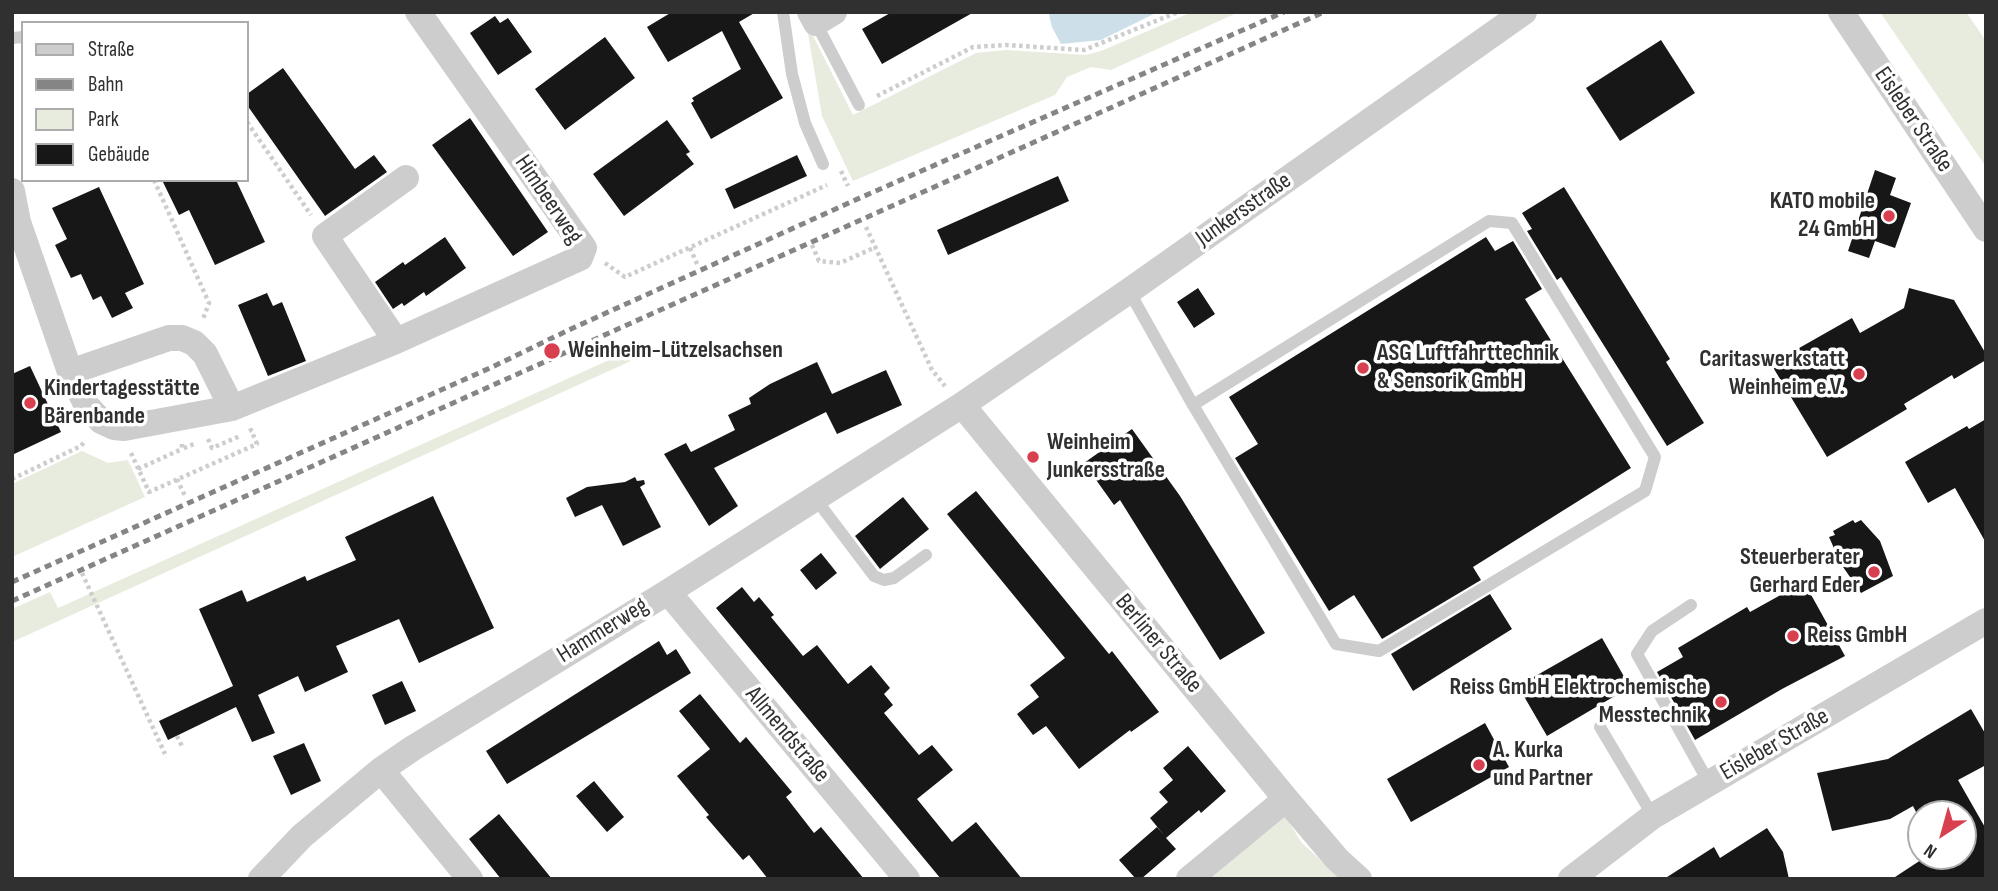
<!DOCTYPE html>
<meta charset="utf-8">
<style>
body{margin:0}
#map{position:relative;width:1998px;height:891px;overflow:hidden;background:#fff;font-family:"Sofia Sans Condensed",sans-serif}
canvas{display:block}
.frame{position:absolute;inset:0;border:14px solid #303030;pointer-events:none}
.legend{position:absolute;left:21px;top:21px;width:228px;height:161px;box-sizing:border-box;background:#fff;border:2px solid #acacac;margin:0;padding:9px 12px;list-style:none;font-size:21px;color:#303030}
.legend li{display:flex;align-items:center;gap:14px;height:35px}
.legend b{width:35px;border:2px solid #acacac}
.north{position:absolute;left:1907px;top:800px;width:70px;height:70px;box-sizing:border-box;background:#fff;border:2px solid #acacac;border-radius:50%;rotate:216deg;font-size:19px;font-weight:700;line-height:28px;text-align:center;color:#303030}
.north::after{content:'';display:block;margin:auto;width:24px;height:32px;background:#d9404f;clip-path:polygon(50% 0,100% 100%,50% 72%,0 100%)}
</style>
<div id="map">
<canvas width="1998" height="891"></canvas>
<div class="frame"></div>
<ul class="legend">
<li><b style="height:9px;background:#cdcdcd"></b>Straße</li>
<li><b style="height:9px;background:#858585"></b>Bahn</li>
<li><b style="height:19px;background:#e7ecdf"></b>Park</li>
<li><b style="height:19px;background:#171717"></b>Gebäude</li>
</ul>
<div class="north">N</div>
</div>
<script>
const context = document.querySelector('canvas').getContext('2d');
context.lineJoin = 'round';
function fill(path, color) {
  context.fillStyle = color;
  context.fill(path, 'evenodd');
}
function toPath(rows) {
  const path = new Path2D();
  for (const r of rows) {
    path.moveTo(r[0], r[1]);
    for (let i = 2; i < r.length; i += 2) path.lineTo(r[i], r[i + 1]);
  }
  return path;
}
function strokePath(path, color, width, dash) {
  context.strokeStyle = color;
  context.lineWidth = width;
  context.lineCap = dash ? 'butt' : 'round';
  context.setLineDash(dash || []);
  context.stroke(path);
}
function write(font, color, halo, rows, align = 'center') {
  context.font = font + ' "Sofia Sans Condensed",sans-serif';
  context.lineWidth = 7;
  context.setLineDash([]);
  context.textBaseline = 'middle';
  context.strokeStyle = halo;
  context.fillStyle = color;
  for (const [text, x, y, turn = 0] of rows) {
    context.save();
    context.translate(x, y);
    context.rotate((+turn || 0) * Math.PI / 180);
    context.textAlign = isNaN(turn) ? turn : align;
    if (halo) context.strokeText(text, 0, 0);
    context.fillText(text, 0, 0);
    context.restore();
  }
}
fill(toPath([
 [1192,12,1239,12,1111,70,1091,67,1067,77,1055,95,853,181,822,116,806,22,853,115,976,53,1006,50,1086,55,1101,51],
 [1880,12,1966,12,1986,41,1986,167],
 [618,356,631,361,12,642,12,609,50,592,58,608],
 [82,451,108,463,128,460,145,497,12,557,12,484],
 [1285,816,1302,843,1341,879,1208,879]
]), '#e7ecdf');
fill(toPath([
 [1052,12,1158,12,1101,40,1061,44,1052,27,1049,15]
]), '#cde0ea');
fill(toPath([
 [672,12,756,12,739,22,783,98,711,139,691,103,694,101,692,98,741,69,722,31,668,62,647,27],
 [892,12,974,12,882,64,862,29],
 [495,16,500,23,508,18,532,52,498,75,470,33],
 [605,37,635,78,565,130,535,89],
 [1661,40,1695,93,1620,141,1586,88],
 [283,68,355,169,374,155,387,172,325,216,247,105,247,94],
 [470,118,548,232,513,256,432,145],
 [667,120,690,152,686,154,694,164,624,216,593,174],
 [797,155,807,176,734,209,725,189],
 [1875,170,1896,178,1890,195,1911,203,1895,248,1875,241,1869,258,1848,251],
 [1058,176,1069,201,948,255,937,230],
 [162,180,236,180,265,242,215,265,189,210,179,215],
 [99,187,144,284,125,293,133,308,112,318,101,296,93,300,81,274,71,278,55,245,67,239,52,208],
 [1564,187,1670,359,1666,362,1704,423,1667,446,1561,277,1557,280,1527,231,1532,229,1522,213],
 [445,237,466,268,426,296,424,292,404,306,402,303,393,309,375,282,403,262,405,265],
 [1486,237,1495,251,1513,241,1542,289,1525,299,1631,468,1473,567,1481,580,1382,639,1354,595,1329,611,1235,458,1258,444,1229,397],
 [1198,288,1215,314,1194,328,1177,302],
 [1909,288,1954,300,1986,354,1986,360,1954,379,1952,375,1904,404,1907,409,1827,457,1771,364,1852,318,1860,333,1904,308],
 [267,293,273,306,282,302,306,361,268,376,238,305],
 [817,362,832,394,886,370,902,405,837,434,826,412,714,468,738,506,709,526,664,454,686,443,691,452,735,430,728,415,751,404,749,398,770,384],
 [30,366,61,432,12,455,12,374],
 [1986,419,1986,543,1955,488,1928,503,1905,462,1967,426,1969,429],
 [1132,429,1180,496,1265,633,1220,660,1120,500,1114,505,1084,463],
 [635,477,637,481,644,480,645,484,640,487,661,527,623,546,602,505,575,517,566,498,587,487,625,482],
 [976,491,1109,654,1112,651,1159,712,1131,732,1130,730,1079,769,1046,726,1033,735,1017,714,1039,697,1030,685,1065,658,947,514],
 [433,496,494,628,419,663,399,619,336,646,348,672,305,692,298,676,258,695,275,733,252,742,236,707,168,740,159,721,233,686,199,609,242,590,247,602,305,576,307,581,356,560,345,537],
 [903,497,929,529,880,569,855,536],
 [1853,520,1855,523,1861,520,1880,541,1893,576,1861,593,1841,564,1829,537,1835,535,1833,531],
 [821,553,837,573,816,590,800,570],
 [1804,582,1845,656,1782,689,1695,740,1657,672,1683,657,1678,648,1747,607,1750,612],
 [742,587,754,602,759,597,774,615,771,617,803,656,817,645,848,684,871,665,890,688,884,694,893,705,884,713,919,755,932,745,953,770,917,799,952,842,976,822,1022,879,941,879,716,608],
 [1490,594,1512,629,1413,691,1391,654],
 [1602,638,1630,687,1547,736,1518,686],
 [659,641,667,655,676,649,691,673,507,784,486,751],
 [402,681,416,711,385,725,372,695],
 [700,694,740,743,746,737,792,792,786,797,814,833,821,827,864,879,768,879,749,855,743,860,706,817,709,815,677,776,710,749,679,711],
 [1971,709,1986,735,1986,765,1958,780,1986,829,1986,879,1892,879,1927,856,1963,856,1963,814,1917,814,1913,806,1890,819,1832,831,1817,773,1888,759],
 [1485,723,1509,767,1411,822,1387,779],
 [304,743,321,781,291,795,273,756],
 [1188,746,1226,791,1201,813,1199,810,1166,838,1176,849,1141,879,1136,879,1119,860,1157,827,1164,835,1150,818,1168,802,1159,792,1173,780,1163,768],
 [594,781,624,817,607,832,576,796],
 [499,814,552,879,501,879,469,839],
 [1767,828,1783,852,1789,879,1664,879,1714,847,1720,858]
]), '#171717');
strokePath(toPath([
 [877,96,973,47,1006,45,1084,50,1178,12],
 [247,122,311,215],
 [841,171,848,186],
 [154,180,209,303,203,319],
 [866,227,932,370,945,386],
 [812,245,819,261,840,263,876,247],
 [690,248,698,266],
 [605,263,625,277,827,185],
 [208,439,212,448,240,436],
 [182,444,182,449,194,444],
 [131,453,149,492,257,444,251,430,248,432],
 [138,469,182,449],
 [12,479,81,446,85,441],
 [177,479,185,496],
 [82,573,165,754],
 [177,736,182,746]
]), '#cdcdcd', 4.5, [3.5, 3.5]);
strokePath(toPath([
 [783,12,792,74,805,123,823,164],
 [816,23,859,105],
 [12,38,23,37],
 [1129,291,1193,405,1336,644,1379,651,1645,491,1655,457,1512,223,1489,221,1193,405],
 [815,498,874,576,884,580,894,578,926,555],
 [1691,605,1652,631,1637,654,1709,783],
 [1600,727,1653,816]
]), '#cdcdcd', 12);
strokePath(toPath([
 [810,12,816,23,834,12],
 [1841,12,1986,229],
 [12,191,18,222,70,372,87,406,101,421,114,427,124,428,232,408,396,341,580,258,584,248,418,12],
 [396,341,325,236,406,178],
 [70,372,169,338,182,338,194,343,205,354,232,408],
 [962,405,1286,799,1337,859,1359,879],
 [668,592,907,879],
 [381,770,470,879],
 [261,879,302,836,381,770,413,748,668,592,962,405,1129,291,1524,12],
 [1189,879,1286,799],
 [1571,879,1653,816,1986,621]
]), '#cdcdcd', 26);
strokePath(toPath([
 [12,582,490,368,573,328,862,197,1284,12],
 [12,601,1324,12]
]), '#858585', 5, [7, 5]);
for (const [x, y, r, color] of [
 [1889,216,7,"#d9404f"],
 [552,351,9,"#d9404f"],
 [1363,368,7,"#d9404f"],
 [1859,374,7,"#d9404f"],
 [30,403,7,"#d9404f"],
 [1033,457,7,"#d9404f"],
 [1874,572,7,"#d9404f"],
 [1793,636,7,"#d9404f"],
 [1721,702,7,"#d9404f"],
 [1479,765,7,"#d9404f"]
]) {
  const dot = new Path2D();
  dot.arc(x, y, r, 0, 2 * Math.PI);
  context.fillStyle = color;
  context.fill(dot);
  strokePath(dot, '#fff', 2.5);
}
write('24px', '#303030', '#fff', [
 ["Eisleber Straße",1913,120,56],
 ["Himbeerweg",548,200,56],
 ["Junkersstraße",1244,210,-35],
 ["Hammerweg",603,631,-32],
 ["Berliner Straße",1158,644,50],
 ["Allmendstraße",787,735,50],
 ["Eisleber Straße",1775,745,-30]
]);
write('bold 24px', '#303030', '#fff', [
 ["KATO mobile",1875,202,"right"],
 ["24 GmbH",1875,230,"right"],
 ["Weinheim-Lützelsachsen",568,351],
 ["ASG Luftfahrttechnik",1377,354],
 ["& Sensorik GmbH",1377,382],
 ["Caritaswerkstatt",1845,360,"right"],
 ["Weinheim e.V.",1845,388,"right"],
 ["Kindertagesstätte",44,389],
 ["Bärenbande",44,417],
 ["Weinheim",1047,443],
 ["Junkersstraße",1047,471],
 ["Steuerberater",1860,558,"right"],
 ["Gerhard Eder",1860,586,"right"],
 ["Reiss GmbH",1807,636],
 ["Reiss GmbH Elektrochemische",1707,688,"right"],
 ["Messtechnik",1707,716,"right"],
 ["A. Kurka",1493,751],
 ["und Partner",1493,779]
], 'left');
</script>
